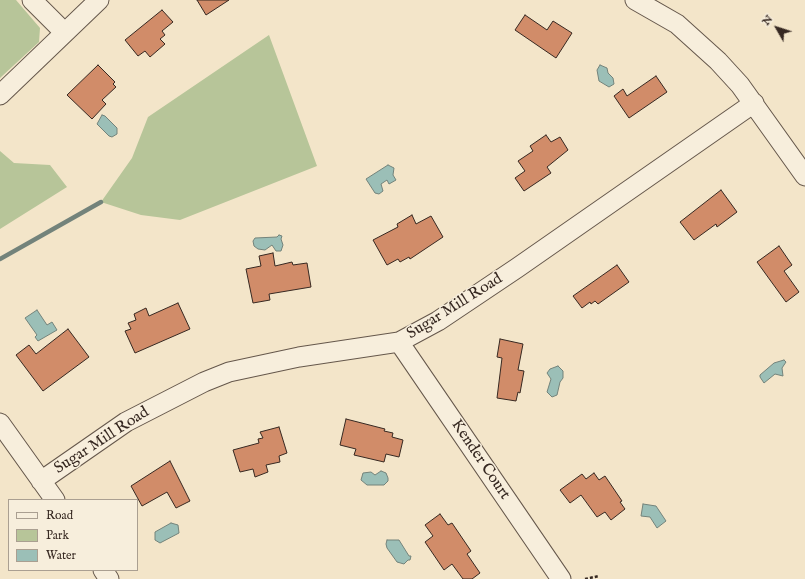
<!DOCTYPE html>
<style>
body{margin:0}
#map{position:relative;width:805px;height:579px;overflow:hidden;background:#f3e5c9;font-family:"IM FELL English",serif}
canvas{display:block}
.legend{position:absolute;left:8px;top:499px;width:130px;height:72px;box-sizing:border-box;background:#f7eedc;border:1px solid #aa9f91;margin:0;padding:5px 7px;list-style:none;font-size:12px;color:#362821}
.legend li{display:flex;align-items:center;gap:8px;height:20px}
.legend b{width:20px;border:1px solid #aa9f91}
.north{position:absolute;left:757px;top:8px;width:40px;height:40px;-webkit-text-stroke:3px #f7eedc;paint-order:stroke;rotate:309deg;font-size:11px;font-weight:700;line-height:16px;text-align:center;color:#362821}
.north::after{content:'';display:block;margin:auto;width:14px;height:18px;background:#362821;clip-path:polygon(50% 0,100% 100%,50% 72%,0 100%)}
</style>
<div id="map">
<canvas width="805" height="579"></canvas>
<ul class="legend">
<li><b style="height:5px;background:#f7eedc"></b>Road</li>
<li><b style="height:11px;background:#b7c599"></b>Park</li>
<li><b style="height:11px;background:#9bbfb7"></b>Water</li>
</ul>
<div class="north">N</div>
</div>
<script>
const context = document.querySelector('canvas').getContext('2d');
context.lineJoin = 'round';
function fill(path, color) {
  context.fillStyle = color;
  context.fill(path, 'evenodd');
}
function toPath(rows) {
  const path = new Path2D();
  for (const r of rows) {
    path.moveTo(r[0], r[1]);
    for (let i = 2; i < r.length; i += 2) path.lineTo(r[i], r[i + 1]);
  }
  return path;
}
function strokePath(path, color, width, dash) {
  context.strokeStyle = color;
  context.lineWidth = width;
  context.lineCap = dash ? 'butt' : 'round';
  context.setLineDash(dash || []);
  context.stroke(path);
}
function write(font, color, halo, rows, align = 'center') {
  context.font = font + ' "IM FELL English",serif';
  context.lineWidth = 3;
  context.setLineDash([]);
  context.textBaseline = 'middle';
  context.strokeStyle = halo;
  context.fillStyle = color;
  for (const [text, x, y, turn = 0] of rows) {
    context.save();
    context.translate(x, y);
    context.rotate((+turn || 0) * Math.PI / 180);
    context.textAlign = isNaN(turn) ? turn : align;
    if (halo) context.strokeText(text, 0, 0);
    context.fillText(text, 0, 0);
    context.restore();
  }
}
fill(toPath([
 [0,0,16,0,40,28,39,42,0,78],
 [269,35,317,166,180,220,141,215,101,202,132,158,148,117],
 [0,151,14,163,50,165,67,187,0,229]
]), '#b7c599');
const water = toPath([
 [600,65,607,68,608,73,613,78,614,84,609,87,599,81,597,70,600,65],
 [102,115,105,116,117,128,117,134,112,137,109,136,97,124,102,115],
 [388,165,394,168,393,175,396,180,389,184,387,180,381,184,383,191,379,194,375,193,366,179,388,165],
 [279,235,282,236,281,239,283,245,281,251,276,251,272,245,265,250,258,249,254,246,253,241,255,238,277,237,279,235],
 [37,310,47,325,52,322,57,330,38,341,35,337,37,335,25,318,37,310],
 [784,360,786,362,782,368,783,376,775,374,764,383,760,377,760,375,774,363,784,360],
 [558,366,563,371,563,378,560,382,557,395,552,397,547,392,551,379,547,373,550,369,558,366],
 [381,471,386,473,388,478,388,481,384,485,367,485,361,480,363,473,371,472,375,475,381,471],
 [643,504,656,506,666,521,657,528,650,517,641,516,643,504],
 [171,523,178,525,179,533,160,543,155,540,155,532,171,523],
 [387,540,399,540,409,556,411,556,410,560,408,560,404,564,397,562,387,548,386,544,387,540]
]);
fill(water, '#9bbfb7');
strokePath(water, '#73837b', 1);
strokePath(toPath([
 [0,259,101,202]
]), '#73837b', 4.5);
const building = toPath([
 [197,0,229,0,206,15,197,0],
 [162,10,173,22,162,31,165,35,160,39,165,44,150,57,145,51,138,56,125,40,162,10],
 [525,15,547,30,553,21,572,33,556,58,515,30,525,15],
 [98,65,115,82,113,84,116,87,102,100,106,104,92,119,67,95,98,65],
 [656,76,667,92,629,118,614,96,623,89,627,96,656,76],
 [546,135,551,142,560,137,568,150,547,167,551,173,524,191,515,178,525,171,518,161,533,151,530,146,546,135],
 [721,190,737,212,717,227,716,224,694,240,680,222,721,190],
 [412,215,416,224,431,216,443,237,410,259,409,257,400,262,398,259,387,265,373,240,398,227,397,224,412,215],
 [779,246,792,265,784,271,799,292,786,302,757,262,779,246],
 [273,253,275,266,292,262,293,265,307,263,311,287,269,294,270,300,253,303,246,269,261,266,259,256,273,253],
 [617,265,629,282,598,304,595,301,591,304,590,302,582,308,573,296,617,265],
 [178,303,190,329,135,353,125,331,131,329,128,323,136,320,134,314,146,308,149,316,178,303],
 [68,329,89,357,43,391,16,355,29,345,36,354,68,329],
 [500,339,523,344,518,370,524,371,520,393,518,392,516,401,497,398,502,358,497,357,500,339],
 [346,419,385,429,384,431,393,433,392,437,403,440,399,457,386,454,384,462,354,455,356,449,340,445,346,419],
 [279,427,287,453,279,456,280,462,266,465,268,472,255,477,253,469,240,472,233,450,259,443,258,439,263,438,260,432,279,427],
 [170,461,190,501,176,508,167,492,142,506,131,486,170,461],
 [594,473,599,480,605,476,622,501,620,502,625,509,611,520,605,512,597,517,581,495,570,503,560,490,582,474,586,479,594,473],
 [440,514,448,525,452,523,471,551,467,554,480,573,472,579,463,579,452,564,444,570,425,542,433,536,425,525,440,514]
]);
fill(building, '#d18c69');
strokePath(building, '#362821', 1);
const minor = toPath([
 [32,0,64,32],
 [635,0,677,24,718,61,740,85,805,176],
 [0,95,99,0],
 [399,342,561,579],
 [0,423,55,500],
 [41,481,126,422,204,382,229,372,299,357,399,342,438,321,517,268,754,103],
 [103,570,109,579]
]);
strokePath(minor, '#65574b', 21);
strokePath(toPath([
 [585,579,599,576]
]), '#362821', 2.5, [3, 2]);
strokePath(minor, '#f7eedc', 19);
write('16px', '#362821', '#f7eedc', [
 ["Sugar Mill Road",455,307,-32],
 ["Sugar Mill Road",102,441,-33],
 ["Kender Court",480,460,56]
]);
</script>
